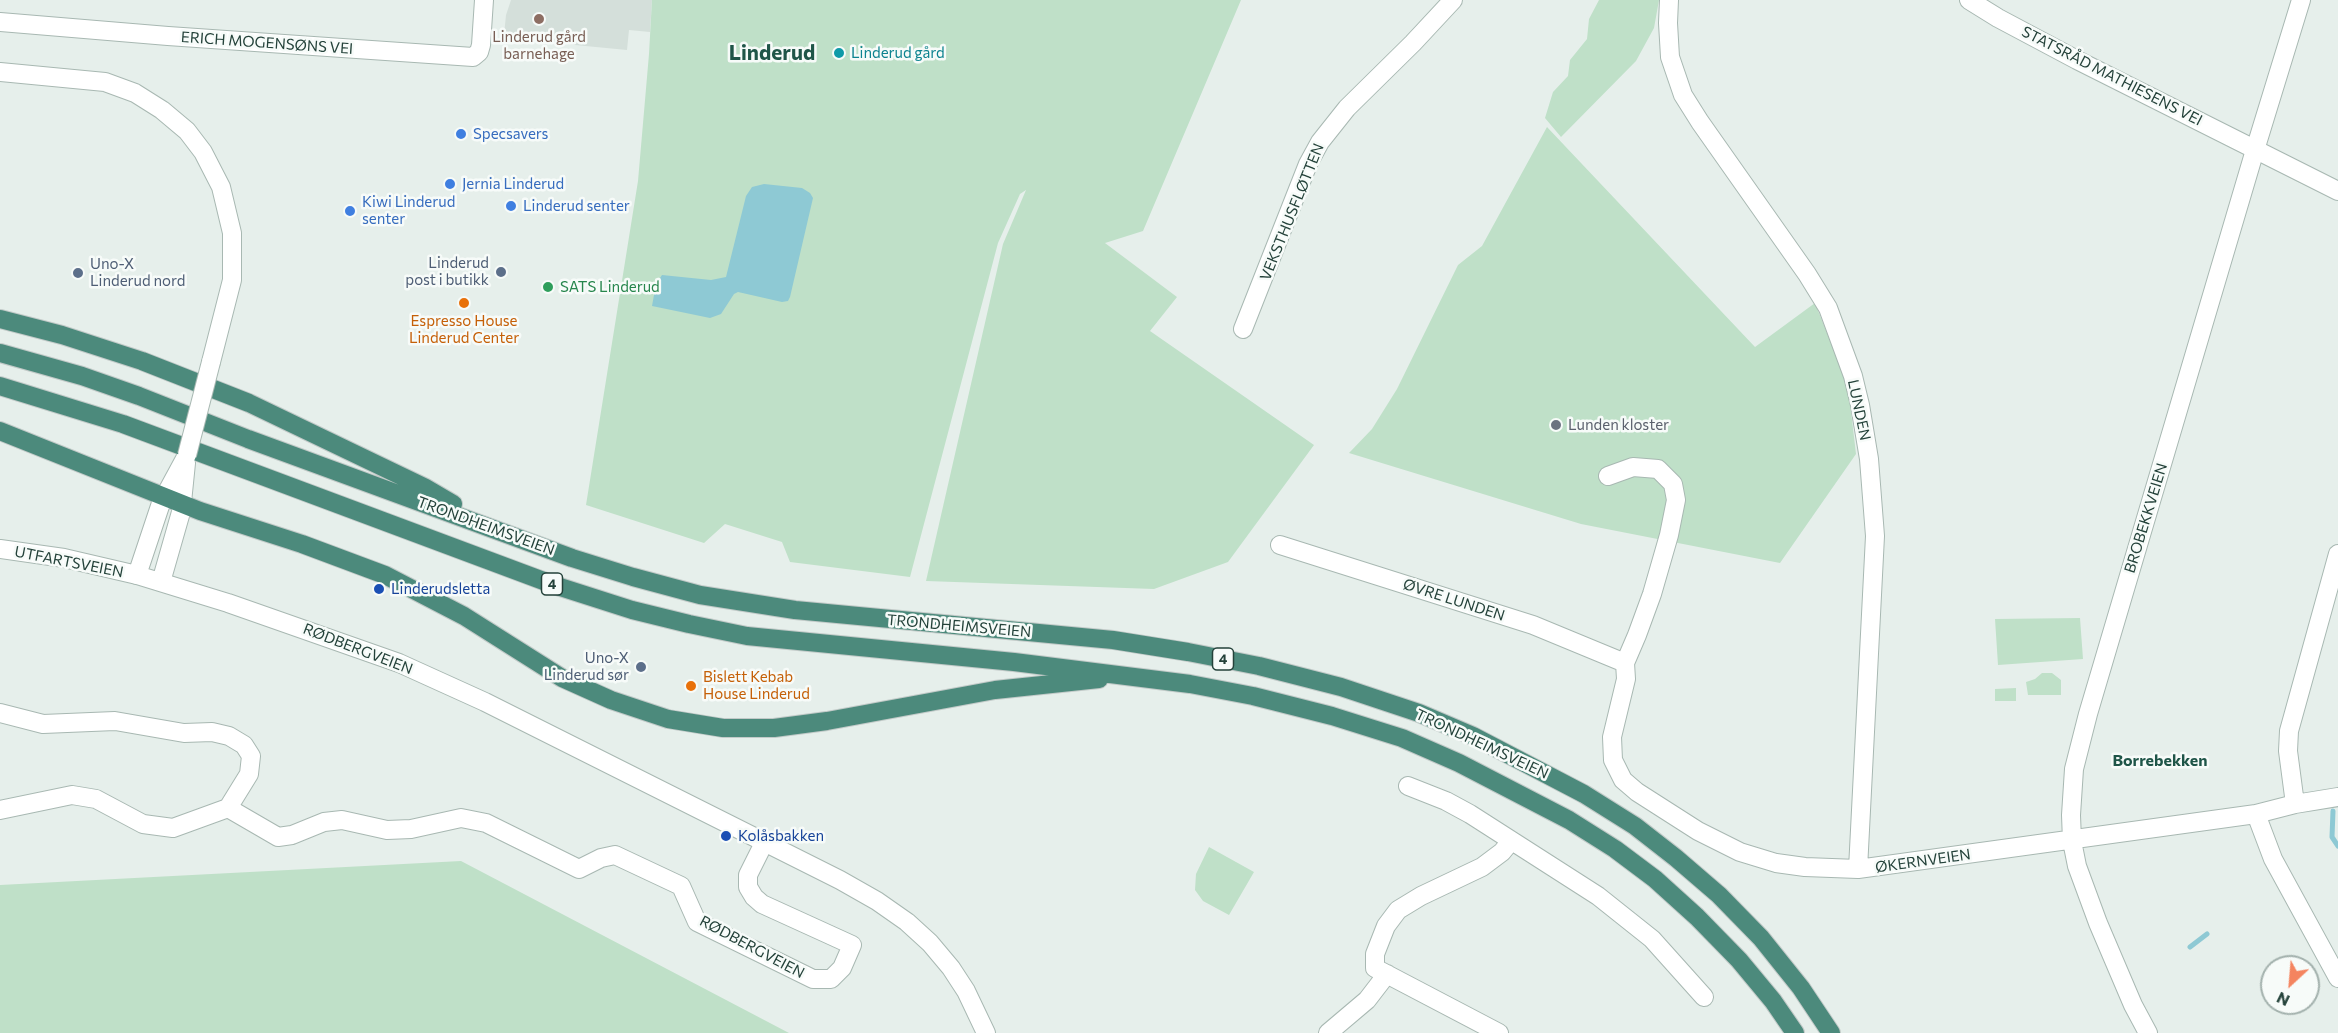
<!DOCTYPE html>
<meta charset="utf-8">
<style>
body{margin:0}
#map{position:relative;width:2338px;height:1033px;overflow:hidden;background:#e6efeb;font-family:Commissioner,sans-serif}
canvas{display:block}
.north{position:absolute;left:2260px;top:955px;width:60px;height:60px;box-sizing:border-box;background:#f7fbf9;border:2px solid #a3b1ad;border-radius:50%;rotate:206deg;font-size:16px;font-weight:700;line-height:24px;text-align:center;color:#24423a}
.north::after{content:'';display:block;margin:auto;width:21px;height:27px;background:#f4845f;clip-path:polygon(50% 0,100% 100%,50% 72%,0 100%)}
</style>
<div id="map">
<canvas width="2338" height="1033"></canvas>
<div class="north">N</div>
</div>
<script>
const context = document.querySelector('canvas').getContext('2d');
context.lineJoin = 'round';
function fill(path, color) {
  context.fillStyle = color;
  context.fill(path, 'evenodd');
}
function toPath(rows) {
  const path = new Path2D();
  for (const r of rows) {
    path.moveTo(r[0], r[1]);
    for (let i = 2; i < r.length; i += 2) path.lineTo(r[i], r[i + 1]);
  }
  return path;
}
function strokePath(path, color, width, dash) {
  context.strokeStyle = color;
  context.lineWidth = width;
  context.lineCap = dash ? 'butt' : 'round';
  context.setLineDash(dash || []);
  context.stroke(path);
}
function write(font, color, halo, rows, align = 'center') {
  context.font = font + ' Commissioner,sans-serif';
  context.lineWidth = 5;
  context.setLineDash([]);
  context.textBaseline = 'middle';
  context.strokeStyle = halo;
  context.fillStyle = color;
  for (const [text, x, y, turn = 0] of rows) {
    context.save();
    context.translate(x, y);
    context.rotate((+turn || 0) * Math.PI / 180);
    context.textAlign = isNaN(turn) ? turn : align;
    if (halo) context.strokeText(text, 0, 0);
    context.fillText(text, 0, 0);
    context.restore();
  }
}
fill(toPath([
 [511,0,652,0,650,32,629,30,627,50,575,45,504,35,506,15]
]), '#d4dfda');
fill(toPath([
 [652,0,1241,0,1143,231,1105,243,1177,297,1150,331,1314,445,1228,562,1154,589,926,581,1003,244,1026,190,1020,194,998,243,910,577,790,562,782,542,725,524,704,543,586,505,638,181,649,54],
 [1599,0,1659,0,1654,28,1636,61,1561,137,1545,118,1553,92,1568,76,1570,60,1587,39,1589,19],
 [1547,127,1755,347,1815,303,1848,386,1856,454,1780,563,1581,524,1349,453,1372,429,1397,389,1458,265,1482,246],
 [2080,618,2083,659,1998,665,1995,619],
 [2042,673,2052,673,2061,680,2061,695,2028,695,2026,682,2035,679],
 [2016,688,2016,701,1995,701,1995,689],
 [1209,847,1254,872,1229,915,1203,901,1195,890,1196,874],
 [461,861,789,1033,0,1033,0,885]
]), '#bfe0c8');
fill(toPath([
 [764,184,802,188,810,193,813,198,790,297,788,301,782,302,738,292,734,294,721,314,710,318,652,306,656,284,662,275,711,280,726,277,746,196,752,187]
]), '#8ec9d4');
strokePath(toPath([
 [2333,811,2332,837,2338,846],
 [2190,947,2207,934]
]), '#8ec9d4', 5);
const minor = toPath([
 [1669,0,1668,23,1670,57,1683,95,1700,122,1807,274,1828,308,1853,376,1860,405,1869,459,1875,536,1858,869],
 [0,22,168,36,473,57,479,52,481,45,484,0],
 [1243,329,1308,164,1320,142,1347,108,1413,43,1453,0],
 [1608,476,1633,467,1658,469,1673,484,1676,500,1669,535,1652,594,1637,635,1625,663,1626,679,1612,737,1613,760,1623,780,1637,792,1698,831,1740,852,1776,863,1805,867,1858,869,2256,814,2295,804,2338,797],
 [1280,545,1533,625,1625,663],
 [0,549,64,558,137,575],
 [0,713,43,724,115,721,184,733,212,732,229,736,244,745,251,756,249,774,228,808,173,828,143,824,96,799,72,795,0,810],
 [1408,786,1446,801,1470,814,1598,896,1652,939,1704,997],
 [2295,804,2288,751,2289,731,2338,554],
 [228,808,278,837,292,835,324,822,342,820,387,830,411,829,461,818,486,823,579,869,601,858,615,855,681,886,697,922,813,979,831,979,842,968,852,945,762,904,754,897,748,887,748,875,765,841],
 [2256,814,2273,859,2338,978],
 [1328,1033,1367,1000,1387,974],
 [1499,1033,1375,968,1375,954,1386,926,1398,910,1421,896,1482,867,1502,852,1511,841],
 [2148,1033,2133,1005,2098,923,2077,866,2072,841,2071,815,2074,769,2088,714,2255,150]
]);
const tertiary = toPath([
 [1969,0,1998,18,2077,60,2338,191],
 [0,72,105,82,135,93,162,110,187,131,203,152,221,187,232,233,232,280,211,362],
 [2255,150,2301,0],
 [187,455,161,503,137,575,228,603,399,663,485,702,840,880,877,901,907,922,930,943,951,968,966,991,986,1033],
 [161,582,181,512,186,463]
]);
const trunk = toPath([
 [0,319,62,335,142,361,249,403,424,487,453,504],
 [0,353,82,376,139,396,248,439,572,558,633,577,700,595,795,610,1113,640,1188,652,1259,666,1341,687,1419,713,1473,736,1584,794,1635,826,1676,858,1719,895,1761,938,1801,988,1831,1033],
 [0,386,123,424,557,586,632,610,689,624,747,636,1014,662,1190,684,1253,696,1332,716,1402,738,1459,763,1569,820,1615,849,1655,879,1697,917,1739,960,1773,1001,1795,1033],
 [0,431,200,511,302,544,385,575,464,616,562,678,611,700,668,719,723,728,774,728,827,721,995,690,1099,679]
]);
strokePath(minor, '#a8b8b2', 20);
strokePath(tertiary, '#a8b8b2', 20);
strokePath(trunk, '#c2cac8', 20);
strokePath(minor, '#fff', 18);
strokePath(tertiary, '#fff', 18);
strokePath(trunk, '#4c8a7c', 18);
const tertiaryBridge = toPath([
 [187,455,211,362]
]);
strokePath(tertiaryBridge, '#a8b8b2', 20, []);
strokePath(tertiaryBridge, '#fff', 18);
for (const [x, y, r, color] of [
 [539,19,6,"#8d6e63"],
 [839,53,6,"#0f9aa8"],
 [461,134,6,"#3f7fe0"],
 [450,184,6,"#3f7fe0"],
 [511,206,6,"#3f7fe0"],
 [350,211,6,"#3f7fe0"],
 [501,272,6,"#5c6f8a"],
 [78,273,6,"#5c6f8a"],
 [548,287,6,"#2e9e5b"],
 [464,303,6,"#e8710a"],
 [1556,425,6,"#6b7280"],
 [379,589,6,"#1a4fb4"],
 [641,667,6,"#5c6f8a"],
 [691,686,6,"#e8710a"],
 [726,836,6,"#1a4fb4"]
]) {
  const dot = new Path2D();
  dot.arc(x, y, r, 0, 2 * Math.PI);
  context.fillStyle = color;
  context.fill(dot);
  strokePath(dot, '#f7fbf9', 2);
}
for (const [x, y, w] of [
 [552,584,21],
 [1223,659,21]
]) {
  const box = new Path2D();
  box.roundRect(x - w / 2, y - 11, w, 22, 4.5);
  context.fillStyle = '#f7fbf9';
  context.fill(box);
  strokePath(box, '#24423a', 1.5);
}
write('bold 14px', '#24423a', null, [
 ["4",552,584],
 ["4",1223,659]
]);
write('15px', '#785e54', '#f7fbf9', [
 ["Linderud gård",539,37],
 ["barnehage",539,54]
]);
write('15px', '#24423a', '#f7fbf9', [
 ["ERICH MOGENSØNS VEI",267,43,4],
 ["STATSRÅD MATHIESENS VEI",2112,76,27],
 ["VEKSTHUSFLØTTEN",1292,212,-68],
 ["LUNDEN",1859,410,78],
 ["BROBEKKVEIEN",2146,518,-73],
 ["TRONDHEIMSVEIEN",486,526,20],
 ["UTFARTSVEIEN",69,562,11],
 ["ØVRE LUNDEN",1454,600,18],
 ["TRONDHEIMSVEIEN",959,626,5],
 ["RØDBERGVEIEN",358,649,21],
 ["TRONDHEIMSVEIEN",1482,744,25],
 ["ØKERNVEIEN",1923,861,-8],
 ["RØDBERGVEIEN",752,947,28]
]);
write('15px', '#0d838f', '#f7fbf9', [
 ["Linderud gård",851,53]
], 'left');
write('15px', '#366cbe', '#f7fbf9', [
 ["Specsavers",473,134],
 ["Jernia Linderud",462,184],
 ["Kiwi Linderud",362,202],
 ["senter",362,219],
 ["Linderud senter",523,206]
], 'left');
write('15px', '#4e5e75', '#f7fbf9', [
 ["Linderud",489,263],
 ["post i butikk",489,280],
 ["Uno-X",90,264,"left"],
 ["Linderud nord",90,281,"left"],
 ["Uno-X",629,658],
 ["Linderud sør",629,675]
], 'right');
write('15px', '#27864d', '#f7fbf9', [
 ["SATS Linderud",560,287]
], 'left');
write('15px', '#c56008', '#f7fbf9', [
 ["Espresso House",464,321],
 ["Linderud Center",464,338],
 ["Bislett Kebab",703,677,"left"],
 ["House Linderud",703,694,"left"]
]);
write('15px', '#5b616d', '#f7fbf9', [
 ["Lunden kloster",1568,425]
], 'left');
write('15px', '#164399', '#f7fbf9', [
 ["Linderudsletta",391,589],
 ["Kolåsbakken",738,836]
], 'left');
write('bold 16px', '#1f5548', '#f7fbf9', [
 ["Borrebekken",2160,761]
]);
write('bold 21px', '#1f5548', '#f7fbf9', [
 ["Linderud",772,53]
]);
</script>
